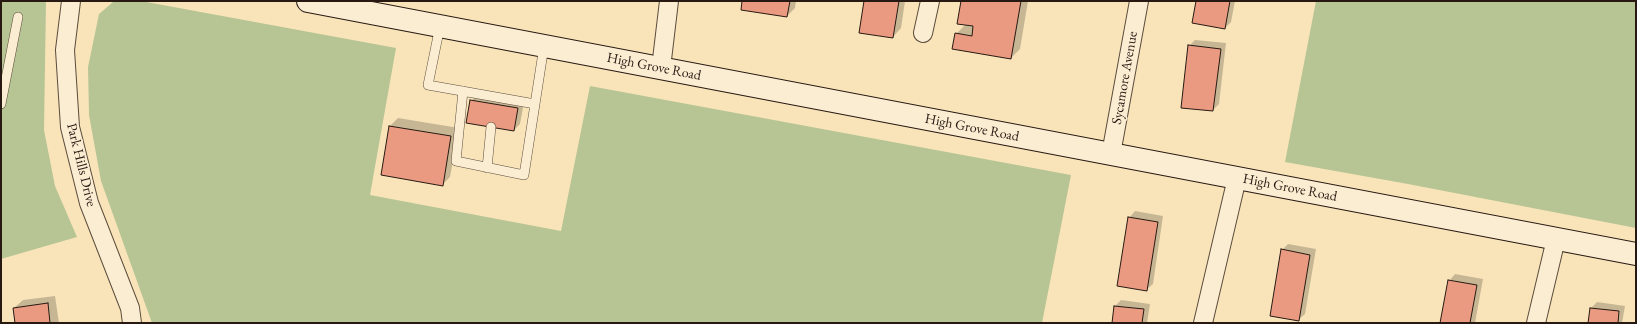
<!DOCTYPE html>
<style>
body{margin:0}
#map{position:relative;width:1637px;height:324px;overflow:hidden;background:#f9e4ba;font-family:"EB Garamond",serif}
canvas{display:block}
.frame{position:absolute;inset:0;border:2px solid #271912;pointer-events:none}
</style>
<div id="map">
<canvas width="1637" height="324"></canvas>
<div class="frame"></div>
</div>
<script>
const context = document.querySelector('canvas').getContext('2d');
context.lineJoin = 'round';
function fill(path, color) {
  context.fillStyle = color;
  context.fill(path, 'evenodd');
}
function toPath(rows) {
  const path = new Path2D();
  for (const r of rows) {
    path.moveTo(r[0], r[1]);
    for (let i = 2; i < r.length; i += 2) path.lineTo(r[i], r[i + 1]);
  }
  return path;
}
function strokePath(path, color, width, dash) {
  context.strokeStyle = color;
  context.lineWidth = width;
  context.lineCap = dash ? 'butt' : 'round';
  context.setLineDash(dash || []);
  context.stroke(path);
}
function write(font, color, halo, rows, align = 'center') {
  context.font = font + ' "EB Garamond",serif';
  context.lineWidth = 3.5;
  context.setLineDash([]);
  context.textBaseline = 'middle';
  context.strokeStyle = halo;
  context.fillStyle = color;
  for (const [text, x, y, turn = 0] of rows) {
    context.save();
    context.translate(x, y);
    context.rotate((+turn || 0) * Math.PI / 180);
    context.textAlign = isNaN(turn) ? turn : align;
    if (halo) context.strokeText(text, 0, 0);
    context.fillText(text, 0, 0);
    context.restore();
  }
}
fill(toPath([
 [1,1,46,1,44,130,55,186,77,237,1,259],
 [141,1,396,48,370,195,561,231,590,86,1071,175,1042,323,152,323,101,181,89,115,88,67,99,14,113,2],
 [1316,1,1636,1,1636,228,1408,184,1285,162]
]), '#b7c595');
fill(toPath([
 [743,1,796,1,795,8,787,16],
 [865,1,905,1,901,28,893,37],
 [962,1,1028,1,1020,49,1011,58,956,34,966,24],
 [1197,1,1235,1,1231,22,1225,28],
 [1195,40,1226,43,1219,104,1213,110,1189,46],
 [477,95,524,102,520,124,514,130,471,101],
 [398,118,459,128,450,177,442,185,382,174,390,126],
 [1135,211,1163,216,1153,284,1146,290,1129,218],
 [1288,244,1316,249,1305,314,1298,320,1282,250],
 [1455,274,1483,279,1475,323,1441,323,1449,281],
 [55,296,59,323,16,323,14,308,23,300],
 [1121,300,1150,304,1147,323,1113,323,1115,306],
 [1597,302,1625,306,1622,323,1589,323,1591,308]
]), '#0003');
const building = toPath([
 [742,1,790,1,787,17,741,10,742,1],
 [864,1,899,1,893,38,859,33,864,1],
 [961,1,1021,1,1011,59,952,49,955,33,972,36,973,26,957,24,961,1],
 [1196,1,1230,1,1225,29,1192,23,1196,1],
 [1188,45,1221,49,1213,111,1181,108,1188,45],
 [470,100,518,108,514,131,466,123,470,100],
 [389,126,451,136,443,186,381,175,389,126],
 [1128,217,1158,222,1147,291,1117,286,1128,217],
 [1281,249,1310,255,1299,321,1270,316,1281,249],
 [1448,280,1477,285,1470,323,1440,323,1448,280],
 [48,303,50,323,15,323,13,308,48,303],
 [1114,306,1144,309,1142,323,1112,323,1114,306],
 [1590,308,1619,311,1618,323,1588,323,1590,308]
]);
fill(building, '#e99a81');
strokePath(building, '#271912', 1);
const service = toPath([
 [440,26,428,85,535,104],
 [463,91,456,161,524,175,544,46],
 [1,104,18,17],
 [487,168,491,127]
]);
const minor = toPath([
 [71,1,65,50,70,127,89,203,130,308,132,323],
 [923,33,930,1],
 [661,68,669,1],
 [1111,154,1139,1],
 [1203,323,1237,178],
 [1536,323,1556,239]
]);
const secondary = toPath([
 [308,1,1636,254]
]);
strokePath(service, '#5c4c3c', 10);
strokePath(minor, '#5c4c3c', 20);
strokePath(secondary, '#271912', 24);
strokePath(service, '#fbedd2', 9);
strokePath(minor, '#fbedd2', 18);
strokePath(secondary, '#fbedd2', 22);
write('14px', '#271912', '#fbedd2', [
 ["High Grove Road",654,67,11],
 ["Sycamore Avenue",1125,78,-80],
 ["High Grove Road",972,128,11],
 ["Park Hills Drive",81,165,76],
 ["High Grove Road",1290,188,11]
]);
</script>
